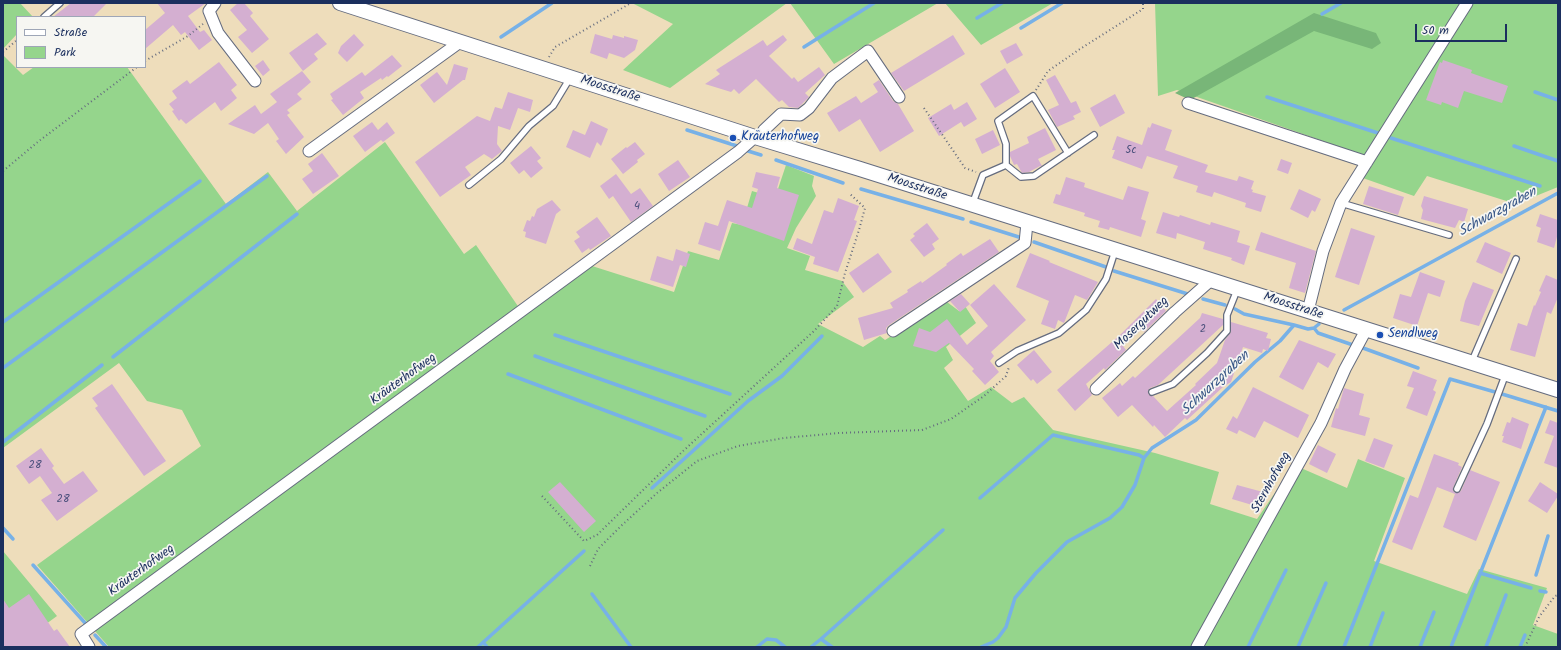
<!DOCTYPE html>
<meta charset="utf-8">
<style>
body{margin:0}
#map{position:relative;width:1561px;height:650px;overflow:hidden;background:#edb;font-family:Kalam,sans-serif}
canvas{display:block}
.frame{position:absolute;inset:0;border:4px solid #1b2f5e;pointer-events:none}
.legend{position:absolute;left:16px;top:16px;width:130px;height:52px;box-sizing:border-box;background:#f6f6f2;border:1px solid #9ea6b7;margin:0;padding:5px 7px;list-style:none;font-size:12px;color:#1b2f5e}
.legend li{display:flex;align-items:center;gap:8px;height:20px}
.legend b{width:20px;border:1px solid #9ea6b7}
.scale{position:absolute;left:1415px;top:24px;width:92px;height:18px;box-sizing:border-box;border:2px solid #1b2f5e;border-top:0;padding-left:5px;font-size:12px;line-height:14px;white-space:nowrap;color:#1b2f5e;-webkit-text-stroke:3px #f6f6f2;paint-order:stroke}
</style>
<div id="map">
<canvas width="1561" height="650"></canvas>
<div class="frame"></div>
<ul class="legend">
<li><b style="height:5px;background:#fff"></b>Straße</li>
<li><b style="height:11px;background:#95d58c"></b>Park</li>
</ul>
<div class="scale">50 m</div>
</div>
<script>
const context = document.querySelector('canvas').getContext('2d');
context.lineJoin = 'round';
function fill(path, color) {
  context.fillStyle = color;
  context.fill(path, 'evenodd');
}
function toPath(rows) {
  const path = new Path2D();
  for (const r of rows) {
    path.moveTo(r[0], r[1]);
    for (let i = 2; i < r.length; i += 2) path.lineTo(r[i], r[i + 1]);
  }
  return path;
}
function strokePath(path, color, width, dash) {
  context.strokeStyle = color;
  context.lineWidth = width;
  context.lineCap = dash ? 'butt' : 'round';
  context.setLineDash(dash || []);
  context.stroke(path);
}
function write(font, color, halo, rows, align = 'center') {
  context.font = font + ' Kalam,sans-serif';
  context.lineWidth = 3.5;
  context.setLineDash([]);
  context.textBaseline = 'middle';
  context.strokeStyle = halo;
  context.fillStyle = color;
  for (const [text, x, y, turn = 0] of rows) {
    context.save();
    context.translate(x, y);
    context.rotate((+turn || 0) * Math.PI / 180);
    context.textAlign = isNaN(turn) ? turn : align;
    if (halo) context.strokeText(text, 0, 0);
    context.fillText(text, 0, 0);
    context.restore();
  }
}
fill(toPath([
 [3,3,20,3,33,17,17,17,17,34,3,49],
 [632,3,787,3,670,88,623,70,673,24],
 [790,3,938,3,834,64],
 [945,3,1053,3,981,45],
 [1155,3,1558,3,1558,187,1516,204,1427,176,1414,196,1360,177,1374,161,1363,155,1177,90,1158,96],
 [3,55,23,75,34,67,127,67,226,204,268,172,297,211,385,142,464,254,476,245,524,315,592,266,674,292,688,251,719,260,732,223,742,225,752,191,775,198,786,165,814,176,812,186,816,196,796,228,787,248,810,256,805,270,842,281,854,297,818,324,863,347,880,336,885,340,947,302,959,311,965,306,976,323,946,347,953,360,944,368,968,401,991,387,1012,403,1024,397,1053,430,1155,453,1219,472,1210,504,1257,519,1294,465,1347,488,1358,459,1405,478,1374,561,1467,594,1479,569,1547,588,1533,625,1558,634,1558,647,109,647,37,565,201,446,182,410,147,401,119,363,3,448],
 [3,551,57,616,31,635,3,611]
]), '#95d58c');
fill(toPath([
 [1314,13,1376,33,1381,43,1372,49,1314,31,1190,100,1175,93]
]), '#78b678');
strokePath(toPath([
 [1322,14,1341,3],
 [977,18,1002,3],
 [1021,28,1062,3],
 [501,37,552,3],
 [804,47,874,3],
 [1535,92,1558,100],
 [1267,97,1381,134],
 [687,130,737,146],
 [1391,138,1540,186],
 [1514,146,1558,161],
 [748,151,761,155],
 [776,160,843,183],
 [861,189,963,219],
 [971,222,1022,238],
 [1034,242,1106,267],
 [1114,271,1191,295],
 [1203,299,1225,305],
 [1235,309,1244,314,1294,325],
 [1344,310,1558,193],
 [3,322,200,181],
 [1314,328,1318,333,1353,345],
 [555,335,730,394],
 [1363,348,1418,368],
 [535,356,705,416],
 [113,357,297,214],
 [3,368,267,176],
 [508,374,681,439],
 [1450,379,1495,392],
 [1502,394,1558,411],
 [3,442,102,365],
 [652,488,748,401,782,376,822,336],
 [980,498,1053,435,1139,455,1144,458],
 [3,528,13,539],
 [33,565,86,624],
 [1480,573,1531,588],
 [1536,575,1548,536],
 [1540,591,1546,592],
 [592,594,631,647],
 [95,635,106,647],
 [821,639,943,530],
 [483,642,487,647],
 [478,647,584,551],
 [757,647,767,639,776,640,785,647],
 [811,647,821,639,832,647],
 [981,647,993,642,998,638,1006,627,1015,598,1036,573,1067,542,1110,518,1122,507,1135,485,1144,458,1152,448,1196,420,1255,362,1280,341,1294,325,1308,329,1314,328,1319,324],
 [1248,647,1286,570],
 [1298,647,1326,583],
 [1344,647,1450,379],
 [1370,647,1383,613],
 [1420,647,1434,612],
 [1451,647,1546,407],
 [1486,647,1506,595],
 [1520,647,1525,635]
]), '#77b1e7', 3.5);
fill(toPath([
 [71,3,107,3,93,17,53,17],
 [157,3,206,3,188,16,200,32,204,30,212,40,199,50,185,32,181,35,173,25,145,49,145,30,165,13],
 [238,3,244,3,253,13,250,16,269,39,252,53,238,37,247,30,230,10],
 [317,33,327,44,314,54,318,59,303,71,289,53],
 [354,34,364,45,347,62,338,53,341,46],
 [595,34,612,39,613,35,624,38,624,36,638,40,635,50,624,58,609,53,607,59,590,53],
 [783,35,787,40,769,56,792,79,794,77,798,82,819,67,825,75,805,93,809,97,798,108,789,107,782,100,779,102,756,79,739,94,734,89,731,92,705,84,720,74,716,70,763,40,767,46],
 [953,35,965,54,904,91,891,73],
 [1016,43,1023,55,1007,64,1000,51],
 [392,55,402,66,388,77,387,76,382,80,381,78,360,92,364,98,343,115,331,100,333,99,330,94,362,72,365,76],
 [263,60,270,70,263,76,255,66],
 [1443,60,1472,70,1471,73,1508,86,1502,103,1464,91,1458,108,1442,102,1441,105,1426,100,1440,62,1442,63],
 [219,62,237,85,231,90,237,98,221,111,215,102,186,124,181,119,179,121,172,111,174,110,169,104,177,98,172,91,187,80,190,84],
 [454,64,468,68,465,80,463,80,434,103,420,85,437,72,447,85],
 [1005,68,1020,92,995,108,980,84],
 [302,71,311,82,297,94,302,99,287,110,290,113,287,115,304,137,286,154,276,141,279,139,268,123,254,134,228,124,255,105,261,114,277,102,270,94],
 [1055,75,1071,103,1076,101,1081,112,1073,116,1075,119,1057,127,1048,110,1059,105,1046,80],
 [879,80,893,101,898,104,914,131,880,152,860,119,839,132,827,113,856,96,861,103,878,92,873,84],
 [508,92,533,100,530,112,518,108,510,130,498,126,497,144,502,151,492,159,484,154,465,167,471,175,440,197,415,162,477,116,490,121,495,107,502,109],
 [1115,94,1125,113,1100,127,1090,108],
 [967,102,977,119,964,127,961,122,939,136,928,118,951,104,954,110],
 [591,121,608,129,601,146,597,142,590,158,566,147,573,130,585,135],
 [372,122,378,130,387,122,395,133,383,142,381,140,365,152,353,136],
 [1152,123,1172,130,1165,150,1208,165,1205,172,1237,181,1239,176,1254,181,1251,189,1253,190,1252,192,1266,196,1261,212,1245,207,1246,203,1214,192,1212,197,1196,192,1198,186,1173,178,1178,166,1147,156,1142,169,1112,158,1115,150,1112,150,1117,136,1142,145,1148,127,1150,128],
 [1045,128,1056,150,1038,159,1042,166,1040,166,1029,172,1022,173,1017,164,1014,165,1010,156,1010,152,1029,143,1027,137],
 [993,130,1000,145,982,154,975,139],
 [635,142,645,154,637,160,638,162,623,174,611,159,626,147,627,148],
 [531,146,541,158,537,161,543,168,531,178,524,170,519,174,510,163],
 [322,153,339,176,313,194,302,179,313,171,308,164],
 [1281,159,1292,163,1288,174,1277,170],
 [678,160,690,177,669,191,658,174],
 [756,172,780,177,777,188,799,195,784,241,729,221,720,251,698,244,705,222,718,226,727,200,752,208,758,189,752,187],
 [616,174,631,194,640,188,653,206,631,222,613,196,609,199,600,186],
 [1066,177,1085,183,1084,187,1123,200,1128,186,1149,192,1141,219,1146,221,1141,237,1110,227,1109,230,1098,227,1100,221,1084,216,1085,213,1053,203,1056,194,1060,195],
 [1369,186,1404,197,1398,215,1363,204],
 [1299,189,1321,199,1315,212,1312,210,1308,218,1290,209],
 [1424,196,1468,209,1464,222,1459,220,1455,228,1421,219,1423,210,1421,206],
 [838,198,859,206,854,220,857,221,838,272,813,264,815,257,793,249,797,238,812,244,824,210,833,213],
 [552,200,561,210,556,214,546,244,525,237,526,232,523,231,527,220,530,221,532,216,534,217,537,209],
 [1163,212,1179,217,1180,215,1210,225,1211,222,1240,231,1237,242,1250,246,1244,265,1231,260,1232,258,1203,249,1205,242,1177,233,1176,239,1156,233],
 [1540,214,1558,220,1558,233,1554,248,1537,242,1541,228,1536,226],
 [597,217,611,236,590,250,589,248,582,253,574,241,580,237,576,232],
 [927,223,939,239,932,244,935,249,924,257,910,240,915,236,913,234],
 [1351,228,1375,236,1359,285,1335,277],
 [1261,232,1316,251,1305,293,1289,288,1296,263,1255,250],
 [990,239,999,252,889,325,886,328,887,333,864,340,858,318,893,308,890,303,908,292,907,290,921,281,922,283,947,265,946,264,961,253,963,256],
 [1485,242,1511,253,1502,274,1476,262],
 [676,249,690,254,686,267,680,265,673,287,650,280,657,256,673,261],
 [878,253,892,272,863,293,849,273],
 [1030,253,1050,261,1049,262,1098,282,1087,300,1075,295,1064,323,1058,320,1055,329,1041,324,1049,301,1016,287],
 [1420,272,1445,281,1440,297,1428,293,1417,326,1393,318,1400,294,1411,297],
 [1546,275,1558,280,1558,297,1551,314,1547,312,1535,357,1510,350,1518,323,1527,326,1534,305,1535,306,1541,292,1539,291],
 [1473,282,1494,290,1479,326,1460,321,1465,301],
 [994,284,1026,320,991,352,994,356,990,361,999,372,985,385,972,371,974,369,949,343,936,352,913,346,919,328,930,332,947,319,967,345,988,326,970,305],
 [961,294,970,304,960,312,950,301],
 [1156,299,1166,311,1144,332,1142,329,1123,346,1126,350,1105,370,1104,368,1086,384,1092,395,1075,411,1057,390,1120,335],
 [1202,313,1223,319,1223,325,1158,385,1150,388,1148,391,1149,395,1153,396,1167,411,1196,385,1195,384,1217,363,1225,340,1231,332,1231,322,1268,333,1266,338,1271,339,1268,351,1263,349,1262,353,1243,347,1231,382,1223,387,1187,420,1185,418,1165,437,1154,425,1153,427,1132,405,1118,417,1102,398,1120,383,1122,386,1133,376,1135,378,1200,318],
 [1299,340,1336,354,1328,368,1318,362,1303,390,1279,377],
 [1034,350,1052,372,1037,384,1033,379,1031,381,1017,365],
 [1413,371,1437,380,1433,390,1436,392,1427,416,1406,408,1414,388,1407,386],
 [112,384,166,461,144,476,95,408,98,406,92,398],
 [1253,387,1309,415,1298,438,1264,421,1255,438,1239,430,1237,434,1226,429,1233,416,1237,419],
 [1344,388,1364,394,1359,415,1370,418,1365,436,1331,427,1336,408,1338,409],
 [1512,417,1529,424,1521,449,1502,442,1504,436,1502,436,1507,422,1510,423],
 [1550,420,1558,423,1558,468,1544,463,1554,436,1545,433],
 [1374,438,1393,445,1384,468,1365,461],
 [1318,445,1336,454,1327,473,1309,464],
 [41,448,54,466,52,468,64,484,83,471,98,491,57,521,41,500,52,493,40,476,29,484,16,466],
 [1434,454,1459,463,1458,465,1462,467,1453,488,1453,491,1456,493,1461,491,1470,470,1500,482,1476,541,1443,527,1455,494,1437,487,1412,550,1392,542,1410,495,1418,498],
 [560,482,596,521,584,532,548,492],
 [1540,482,1558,494,1558,496,1547,513,1528,501],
 [1237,485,1263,492,1259,507,1232,499],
 [29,594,54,631,57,629,70,647,3,647,3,599,9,608]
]), '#d4afd1');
const service = toPath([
 [44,17,60,3],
 [1006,165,1006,144,998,121,1033,96,1068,153],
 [469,185,501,159,529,126,553,106,570,78],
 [1341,203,1449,235],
 [972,205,983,175,1006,165,1021,177,1034,176,1094,135],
 [1472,361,1516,259],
 [999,363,1017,351,1059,333,1086,310,1106,279,1115,251],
 [1152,392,1173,384,1207,353,1227,331,1227,315,1237,290],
 [1457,489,1487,424,1506,373]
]);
const minor = toPath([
 [215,3,209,11,218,33,255,81],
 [1188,103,1367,162],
 [760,139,764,130,781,114,800,115,809,108,832,78,868,51,899,97],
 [309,151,460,42],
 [1308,311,1323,251,1341,203,1467,3],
 [893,331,1025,243,1027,223],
 [1096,389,1175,312,1210,281],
 [89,647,81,634,738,152,755,137],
 [1197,647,1321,423,1345,369,1366,330]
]);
const tertiary = toPath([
 [340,3,755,137,860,169,1558,390]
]);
strokePath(service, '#656c7f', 8);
strokePath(minor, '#656c7f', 13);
strokePath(tertiary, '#656c7f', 16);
strokePath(toPath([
 [3,52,17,40],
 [549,57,555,47,631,3],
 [145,61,188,36,203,24],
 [1036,90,1048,71,1080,49,1143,9,1143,3],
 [924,108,965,168,976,172],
 [3,171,39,141,137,67],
 [542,496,584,541,597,535,682,452,814,331,837,306,845,273,859,230,865,208,850,194],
 [590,566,598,549,621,526,657,493,697,461,738,446,784,438,839,433,922,430,951,419,984,396,1006,376,1009,367],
 [1525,647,1539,617,1555,596,1558,595]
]), '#656c7f', 2, [1, 3]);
strokePath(service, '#fff', 5.5);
strokePath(minor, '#fff', 11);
strokePath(tertiary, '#fff', 14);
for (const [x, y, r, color] of [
 [733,138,4,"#1a4fb4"],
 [1380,335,4,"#1a4fb4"]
]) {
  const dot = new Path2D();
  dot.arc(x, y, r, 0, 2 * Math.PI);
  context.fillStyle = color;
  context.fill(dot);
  strokePath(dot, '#f6f6f2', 1.5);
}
write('11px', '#494f7b', null, [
 ["5c",1131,151],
 ["4",637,207],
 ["2",1203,330],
 ["28",35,466],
 ["28",63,500]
]);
write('13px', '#1b2f5e', '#f6f6f2', [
 ["Moosstraße",610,90,18],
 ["Moosstraße",917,188,18],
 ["Moosstraße",1293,307,18],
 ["Mosergutweg",1142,324,-44],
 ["Kräuterhofweg",404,380,-36],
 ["Sternhofweg",1272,483,-61],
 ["Kräuterhofweg",142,571,-36]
]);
write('13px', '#164399', '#f6f6f2', [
 ["Kräuterhofweg",741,138],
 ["Sendlweg",1388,335]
], 'left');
write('italic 14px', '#375687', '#f6f6f2', [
 ["Schwarzgraben",1498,213,-29],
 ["Schwarzgraben",1216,384,-43]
]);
</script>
